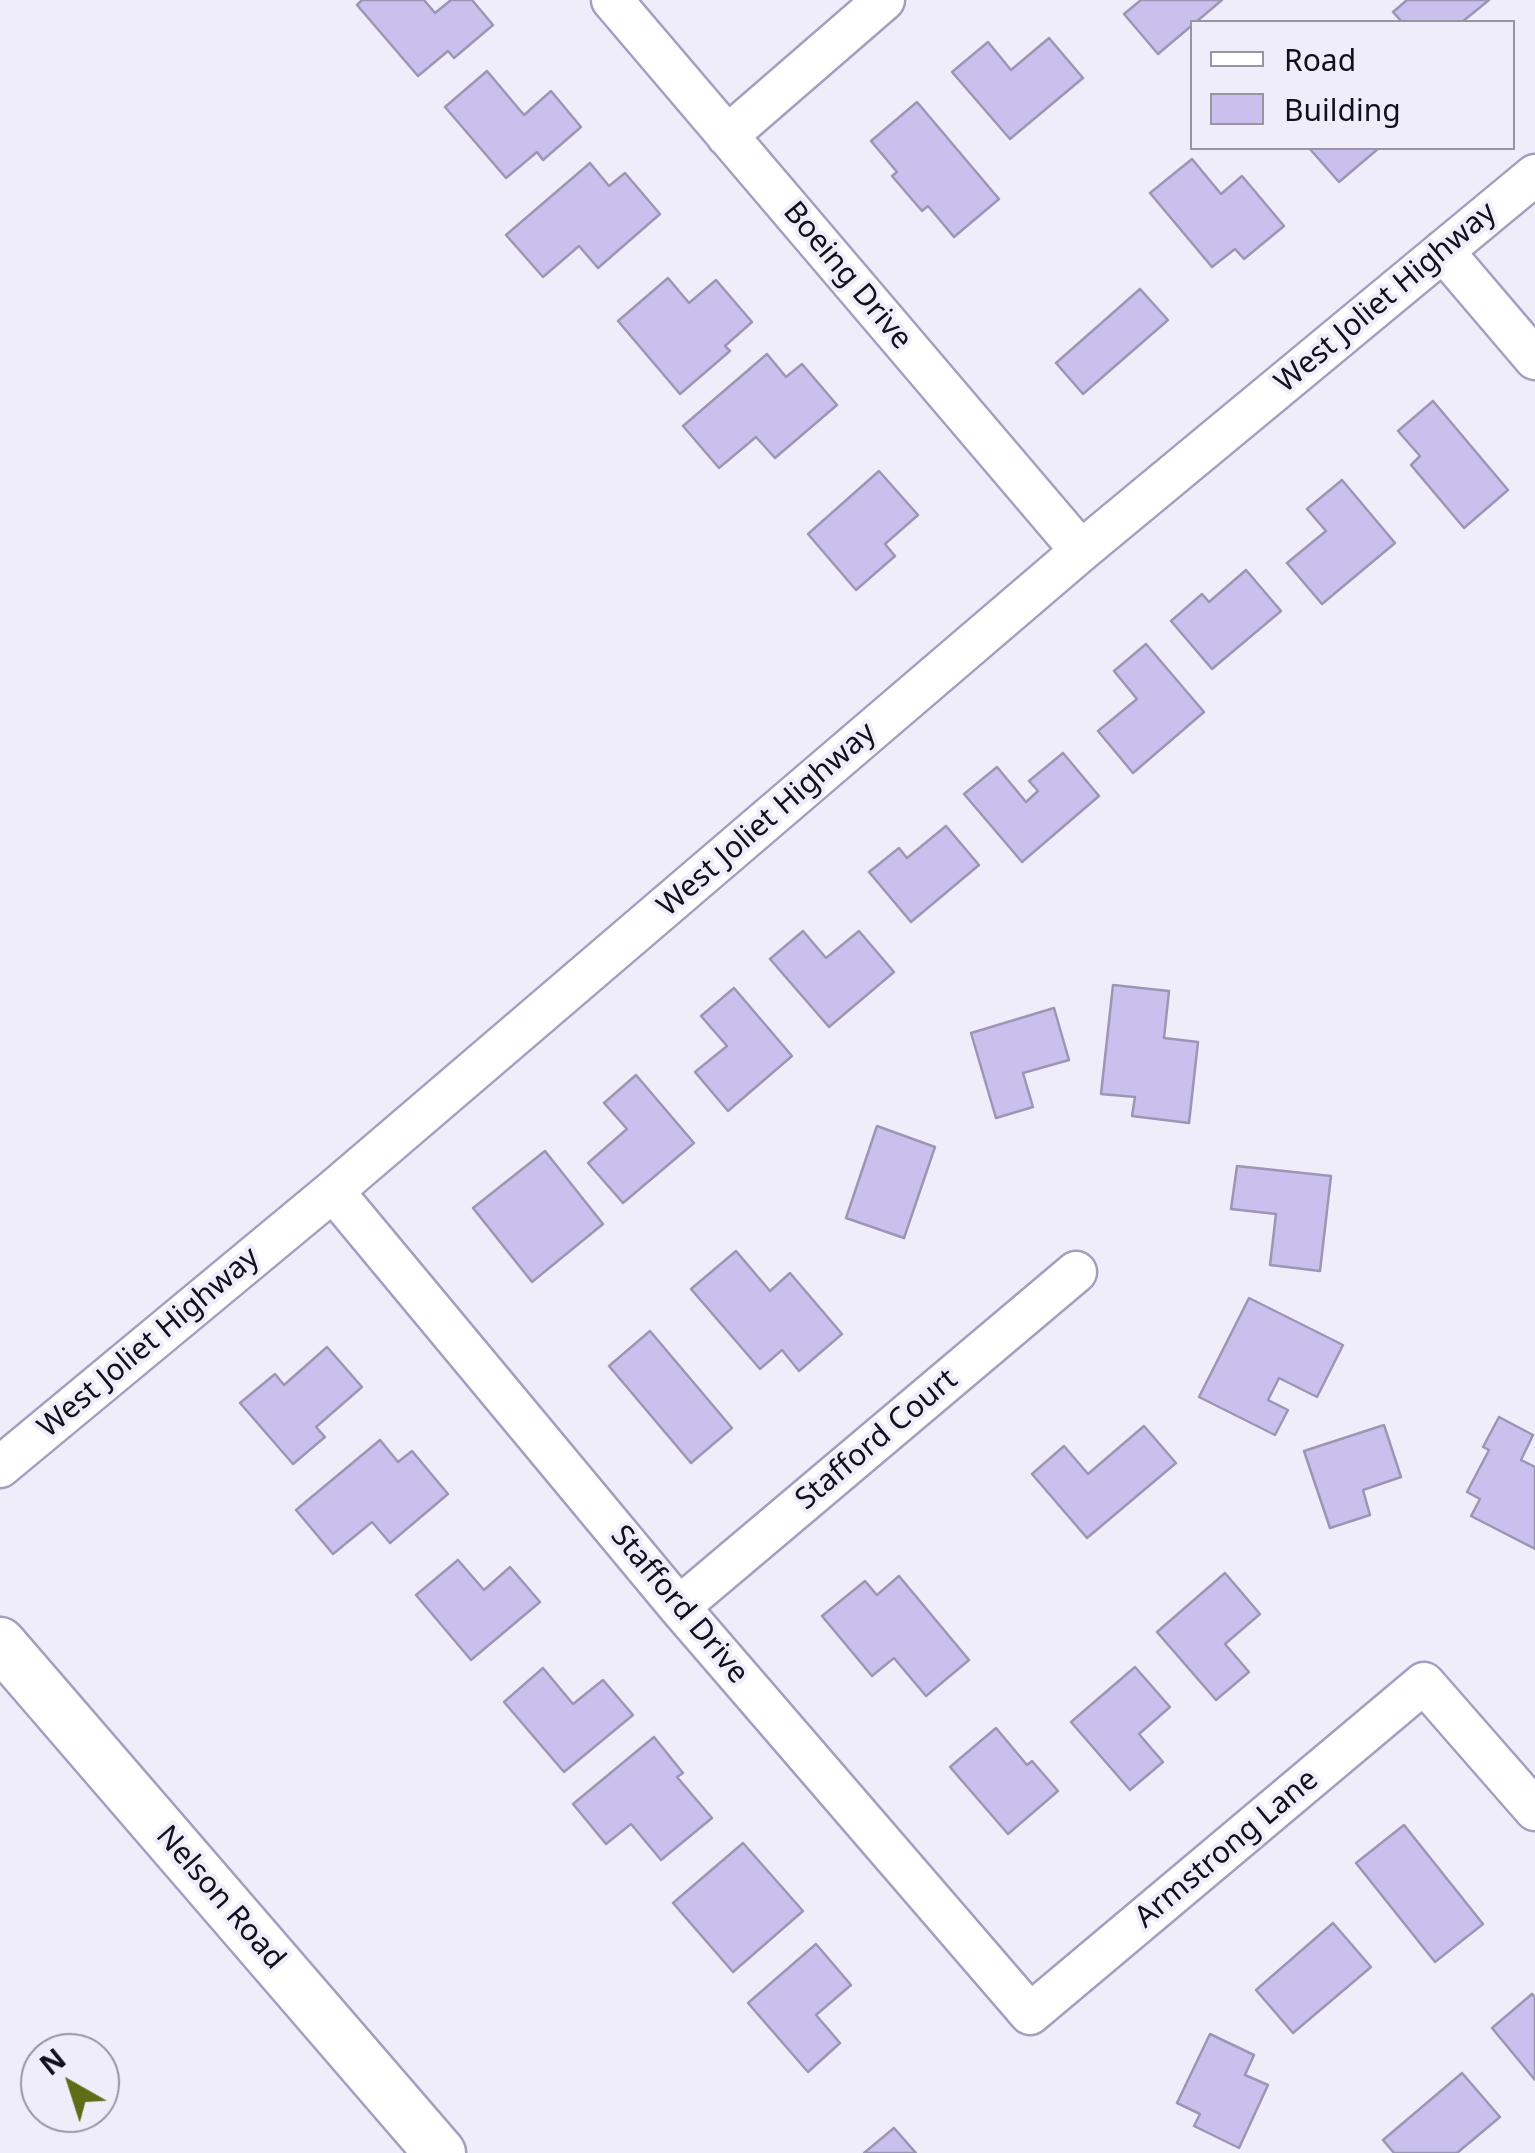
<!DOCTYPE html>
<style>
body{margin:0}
#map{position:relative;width:1535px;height:2153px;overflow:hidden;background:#f0edfb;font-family:"Noto Sans",sans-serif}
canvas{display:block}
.legend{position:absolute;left:1190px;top:20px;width:325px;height:130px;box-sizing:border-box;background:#f0edfb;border:2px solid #9795a1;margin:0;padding:12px 18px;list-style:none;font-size:30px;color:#12101b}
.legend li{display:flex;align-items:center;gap:20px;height:50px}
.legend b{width:50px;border:2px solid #9795a1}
.north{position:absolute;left:20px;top:2033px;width:100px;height:100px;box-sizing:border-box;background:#f0edfb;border:2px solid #9795a1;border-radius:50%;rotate:321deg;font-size:28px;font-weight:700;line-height:40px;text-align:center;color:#12101b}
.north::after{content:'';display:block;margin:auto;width:35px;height:45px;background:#5e6d17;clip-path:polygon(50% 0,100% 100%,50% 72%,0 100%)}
</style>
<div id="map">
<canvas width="1535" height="2153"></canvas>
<ul class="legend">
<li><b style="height:12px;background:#fff"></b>Road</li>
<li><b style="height:28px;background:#c9c0ee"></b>Building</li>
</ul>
<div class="north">N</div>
</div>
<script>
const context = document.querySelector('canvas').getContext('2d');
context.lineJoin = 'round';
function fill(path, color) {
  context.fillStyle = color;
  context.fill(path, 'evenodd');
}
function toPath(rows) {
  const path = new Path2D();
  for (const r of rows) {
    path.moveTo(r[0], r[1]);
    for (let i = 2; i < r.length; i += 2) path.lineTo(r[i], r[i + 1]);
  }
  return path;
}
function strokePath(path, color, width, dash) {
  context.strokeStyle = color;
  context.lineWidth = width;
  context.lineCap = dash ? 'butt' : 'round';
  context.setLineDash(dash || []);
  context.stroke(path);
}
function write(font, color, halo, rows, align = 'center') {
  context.font = font + ' "Noto Sans",sans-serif';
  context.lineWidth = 8;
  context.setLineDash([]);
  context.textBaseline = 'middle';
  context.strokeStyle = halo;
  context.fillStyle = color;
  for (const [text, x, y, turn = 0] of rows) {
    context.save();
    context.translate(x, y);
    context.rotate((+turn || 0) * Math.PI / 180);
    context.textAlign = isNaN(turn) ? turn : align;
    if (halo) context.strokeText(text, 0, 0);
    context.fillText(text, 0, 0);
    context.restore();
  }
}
const building = toPath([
 [362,0,424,0,435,13,451,0,472,0,493,25,454,58,448,51,418,76,357,5,362,0],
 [1141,0,1222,0,1158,54,1124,14,1141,0],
 [1407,0,1489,0,1462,22,1402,22,1393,12,1407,0],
 [1049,38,1083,78,1010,139,952,72,988,42,1011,70,1049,38],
 [487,71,524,115,551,91,581,127,543,160,537,152,506,178,445,107,487,71],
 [917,102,999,199,954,237,928,206,922,211,892,176,897,172,871,141,917,102],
 [1309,148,1379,148,1339,182,1309,148],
 [1192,159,1221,194,1242,176,1284,226,1244,259,1235,249,1212,267,1150,193,1192,159],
 [590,163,609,186,625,173,660,214,598,268,579,246,543,277,506,235,590,163],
 [668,278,689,303,716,280,752,322,725,346,730,351,680,394,618,321,668,278],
 [1140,289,1168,320,1083,394,1056,363,1140,289],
 [767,354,786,377,802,364,837,405,775,458,756,437,719,468,683,426,767,354],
 [1433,401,1508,490,1464,528,1411,465,1420,456,1398,431,1433,401],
 [879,471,918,515,885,544,895,556,856,590,808,534,879,471],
 [1342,480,1395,543,1322,604,1287,563,1326,531,1307,509,1342,480],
 [1246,570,1281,611,1212,669,1171,621,1202,594,1209,602,1246,570],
 [1146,644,1204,712,1133,773,1098,731,1137,699,1114,671,1146,644],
 [1063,753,1099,796,1022,862,964,794,997,767,1026,802,1038,791,1029,781,1063,753],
 [946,826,979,865,911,922,869,872,899,848,907,858,946,826],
 [803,931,826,958,859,931,894,972,829,1027,770,959,803,931],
 [1113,985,1169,991,1164,1038,1198,1042,1189,1123,1132,1116,1135,1097,1101,1094,1113,985],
 [734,988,792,1056,728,1111,695,1072,727,1046,701,1016,734,988],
 [1054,1008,1069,1060,1023,1073,1033,1107,996,1118,971,1033,1054,1008],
 [636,1075,694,1143,623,1203,588,1163,627,1129,604,1103,636,1075],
 [877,1126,935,1147,904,1238,846,1218,877,1126],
 [545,1151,603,1224,532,1282,473,1208,545,1151],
 [1237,1166,1331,1176,1320,1271,1270,1265,1276,1214,1231,1209,1237,1166],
 [736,1251,770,1291,790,1273,842,1334,799,1371,782,1350,760,1369,691,1289,736,1251],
 [1249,1298,1343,1345,1317,1397,1279,1378,1268,1400,1288,1410,1275,1435,1199,1397,1249,1298],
 [650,1331,732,1428,691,1463,609,1366,650,1331],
 [327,1347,362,1387,316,1427,325,1437,293,1464,240,1403,275,1374,284,1385,327,1347],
 [1499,1417,1533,1435,1521,1460,1535,1467,1535,1549,1471,1516,1480,1499,1467,1492,1489,1450,1483,1447,1499,1417],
 [1384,1425,1401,1477,1363,1490,1370,1515,1330,1528,1304,1451,1384,1425],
 [1144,1426,1176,1463,1087,1538,1032,1474,1064,1446,1088,1474,1144,1426],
 [380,1440,398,1462,412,1451,448,1494,390,1543,372,1522,333,1554,296,1510,380,1440],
 [458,1560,484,1590,510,1567,540,1602,471,1660,416,1595,458,1560],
 [1225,1573,1260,1614,1225,1644,1249,1672,1216,1700,1157,1632,1225,1573],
 [899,1576,969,1660,926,1696,894,1658,872,1676,822,1616,865,1581,877,1595,899,1576],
 [1135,1667,1170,1707,1139,1734,1163,1762,1130,1790,1071,1722,1135,1667],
 [543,1668,573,1704,603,1680,633,1715,564,1772,504,1702,543,1668],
 [996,1728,1027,1765,1032,1761,1058,1791,1008,1834,950,1767,996,1728],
 [654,1737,683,1773,677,1777,712,1818,661,1860,631,1824,606,1844,573,1804,654,1737],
 [1404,1825,1483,1924,1435,1962,1356,1863,1404,1825],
 [743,1843,803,1911,733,1972,673,1903,743,1843],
 [1333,1923,1371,1967,1293,2033,1256,1990,1333,1923],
 [816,1944,851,1985,816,2015,840,2043,808,2072,748,2003,816,1944],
 [1532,1994,1535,1997,1535,2080,1492,2028,1532,1994],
 [1210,2034,1254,2055,1245,2075,1268,2085,1239,2148,1194,2126,1200,2114,1177,2103,1210,2034],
 [1462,2073,1500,2117,1457,2153,1394,2153,1383,2140,1462,2073],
 [894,2128,916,2153,864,2153,894,2128]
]);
fill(building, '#c9c0ee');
strokePath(building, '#9c96b5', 2.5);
const minor = toPath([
 [612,0,1081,551],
 [727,136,884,0],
 [1443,251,1535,359],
 [333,1191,679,1607,1030,2014,1424,1683,1535,1810],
 [0,1467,333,1191,1081,551,1535,175],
 [679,1607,1076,1272]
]);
const tertiary = toPath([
 [0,1643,440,2153]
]);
strokePath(minor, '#a59ebe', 45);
strokePath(tertiary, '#a59ebe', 55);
strokePath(minor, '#fff', 40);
strokePath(tertiary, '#fff', 50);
write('30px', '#12101b', '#f0edfb', [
 ["Boeing Drive",847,276,50],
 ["West Joliet Highway",1386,298,-40],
 ["West Joliet Highway",767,820,-41],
 ["West Joliet Highway",149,1343,-40],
 ["Stafford Court",877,1440,-40],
 ["Stafford Drive",679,1605,50],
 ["Armstrong Lane",1227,1849,-40],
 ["Nelson Road",220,1898,49]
]);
</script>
